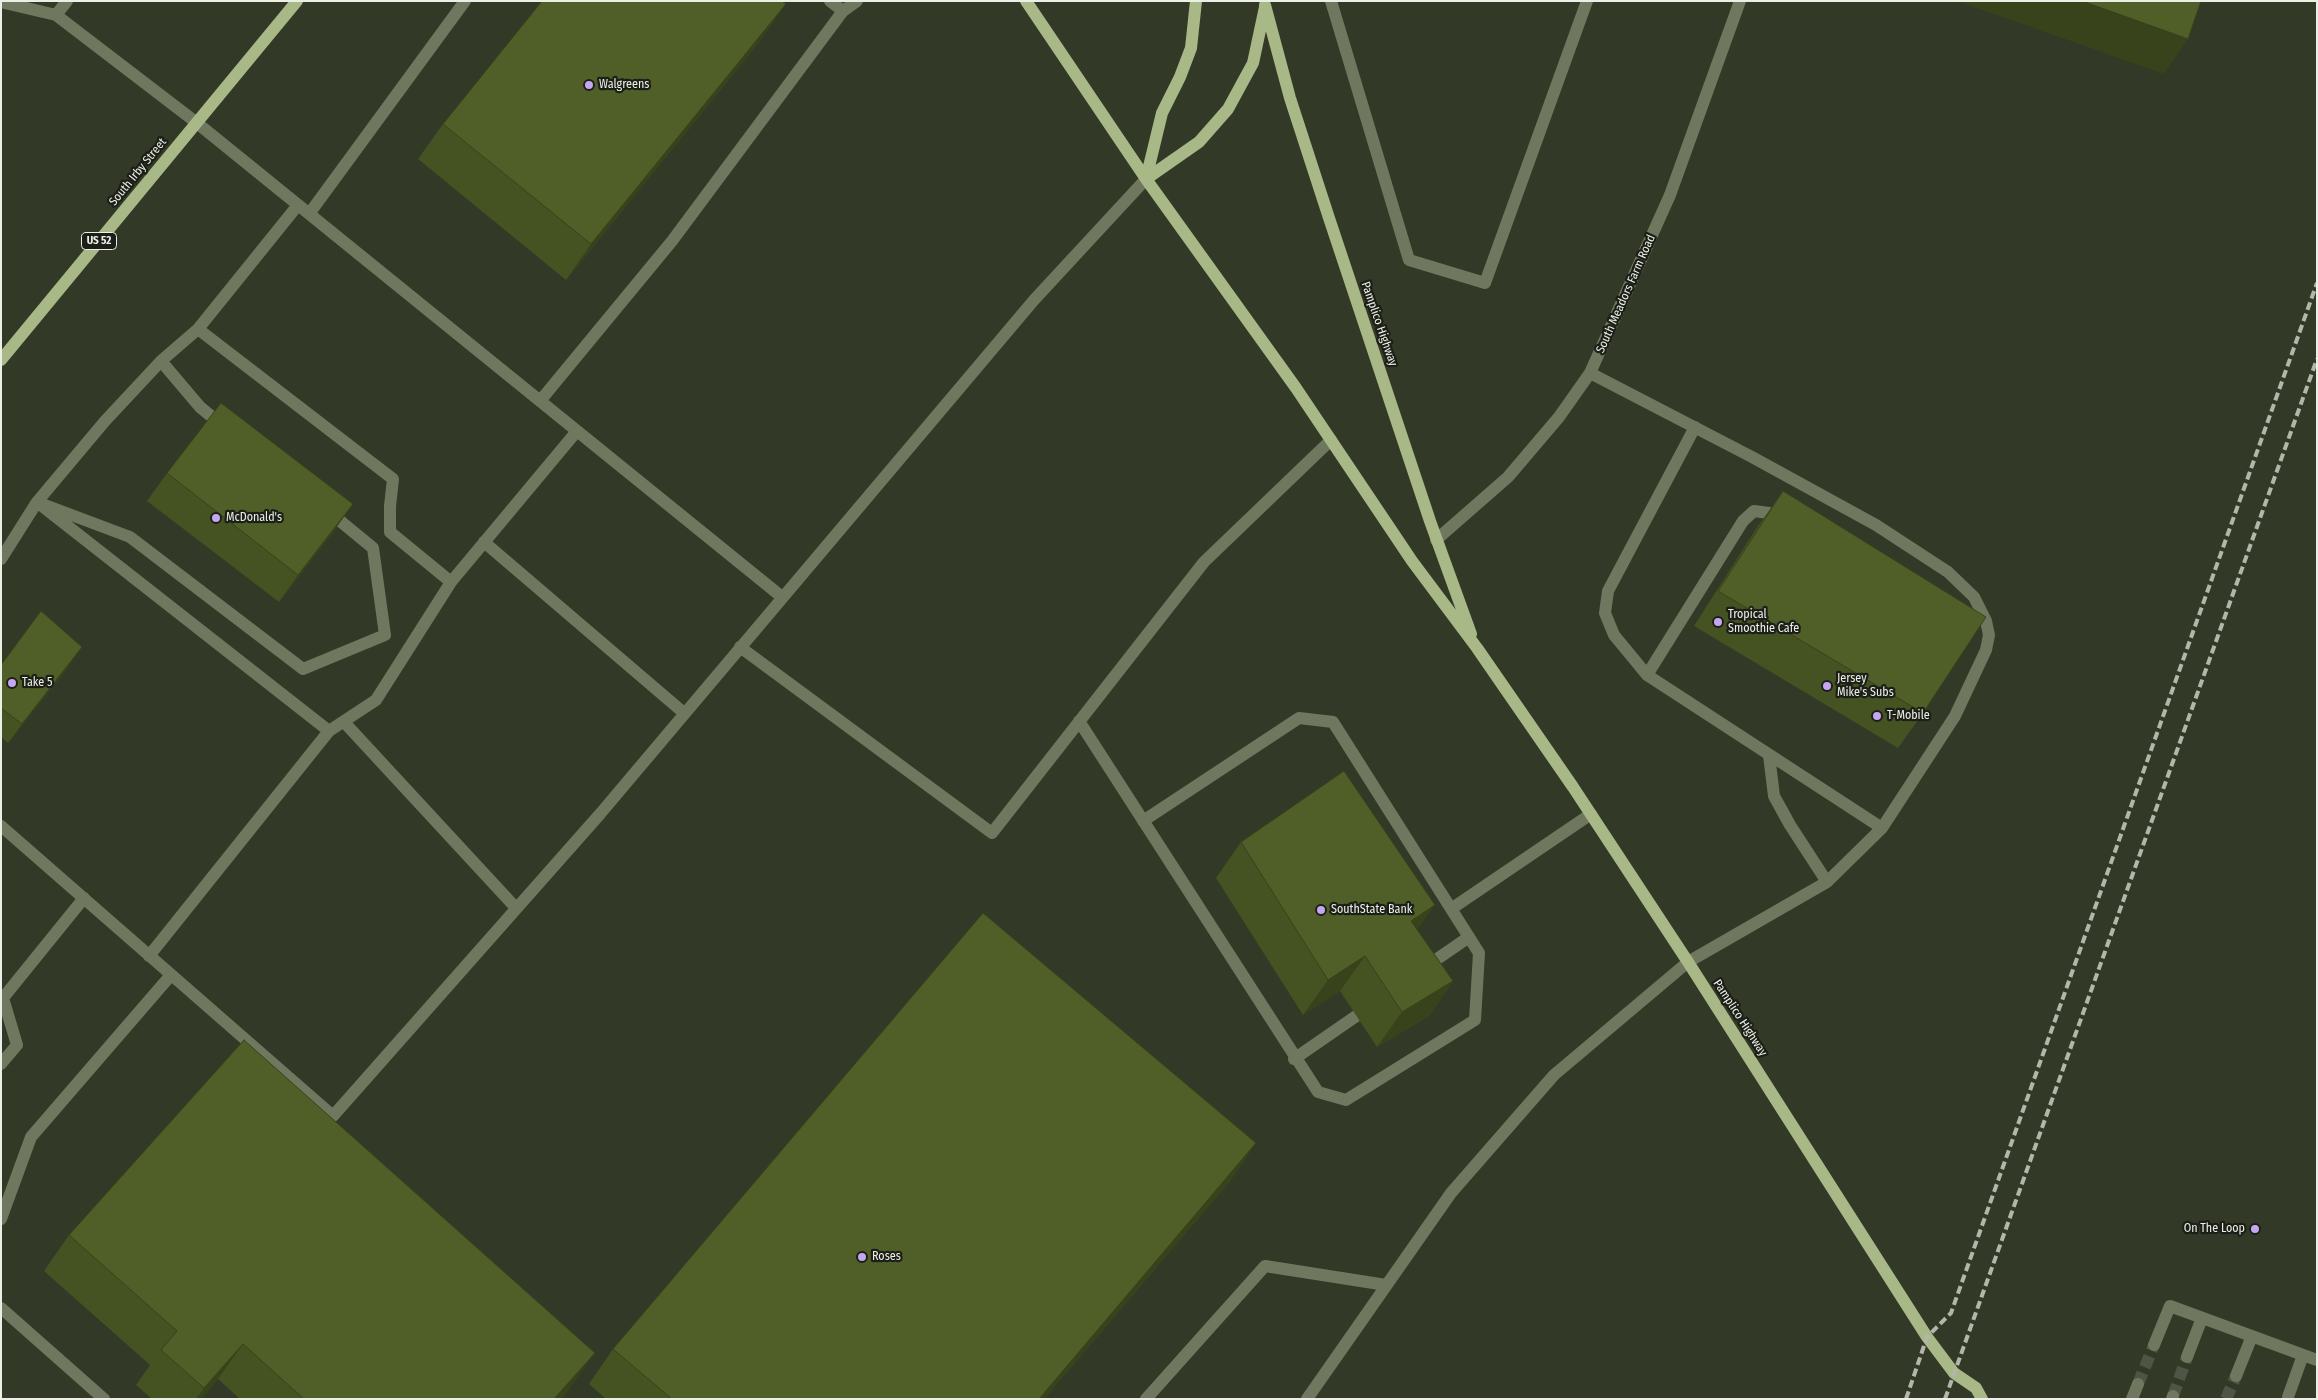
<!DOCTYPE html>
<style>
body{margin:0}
#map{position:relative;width:2318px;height:1400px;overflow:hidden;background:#333927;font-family:"Fira Sans Condensed",sans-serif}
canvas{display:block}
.frame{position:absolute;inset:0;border:2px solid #ecefe5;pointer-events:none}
</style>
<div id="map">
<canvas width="2318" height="1400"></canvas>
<div class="frame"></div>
</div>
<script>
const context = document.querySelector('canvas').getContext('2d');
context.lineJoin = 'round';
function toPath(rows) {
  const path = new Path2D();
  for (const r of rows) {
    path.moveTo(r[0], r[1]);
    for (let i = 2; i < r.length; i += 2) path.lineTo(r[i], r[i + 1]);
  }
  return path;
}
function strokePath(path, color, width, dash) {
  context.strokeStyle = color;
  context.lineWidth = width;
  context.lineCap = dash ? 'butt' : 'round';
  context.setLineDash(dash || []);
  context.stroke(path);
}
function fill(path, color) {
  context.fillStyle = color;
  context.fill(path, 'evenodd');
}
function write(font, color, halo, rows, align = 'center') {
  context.font = font + ' "Fira Sans Condensed",sans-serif';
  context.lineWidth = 4.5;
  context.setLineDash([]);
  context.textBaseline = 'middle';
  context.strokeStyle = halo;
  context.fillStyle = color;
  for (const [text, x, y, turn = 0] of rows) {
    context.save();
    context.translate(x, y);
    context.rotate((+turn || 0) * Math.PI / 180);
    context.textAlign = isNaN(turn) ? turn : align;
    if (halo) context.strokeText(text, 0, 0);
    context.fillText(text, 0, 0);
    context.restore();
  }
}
strokePath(toPath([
 [2138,1384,2154,1345],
 [2173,1396,2187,1357],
 [2226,1399,2236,1376]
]), '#4f5444', 12, [12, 6]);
strokePath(toPath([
 [830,1,843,11,857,1],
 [1331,1,1409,260,1485,283,1587,1],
 [1,2,56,15,197,123,782,597],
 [56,15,67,1],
 [298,205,198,329,393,479,390,506,390,532,451,582],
 [309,214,465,1],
 [198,329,161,361,105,421,37,502,329,731],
 [161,361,200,407,223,426],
 [540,401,672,241,843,11],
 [1695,427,1608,591,1605,613,1614,635,1647,675,1882,828],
 [1436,540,1508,477,1559,417,1590,373,1670,195,1740,1],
 [484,542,684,713],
 [1,559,37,502,130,537,303,669,385,635,373,548,328,511],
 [740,647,992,833,1204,562,1331,440],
 [1647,675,1743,521,1754,511,1769,513,1783,520],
 [1079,721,1318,1092,1346,1100,1475,1020,1479,953,1333,722,1299,718,1143,821],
 [344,722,516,908],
 [1769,755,1774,796,1790,825,1827,882],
 [1,826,333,1116,600,814,1034,300,1146,179],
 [1451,909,1591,814],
 [149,956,329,731,376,700,451,582,577,431],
 [1424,968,1469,937],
 [1,996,3,998,84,898],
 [1294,1059,1362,1012],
 [1,1064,17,1045,3,998],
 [1,1219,31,1137,171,975],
 [1,1308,104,1399],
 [2154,1345,2170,1306,2317,1360],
 [2187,1357,2202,1318],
 [2236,1376,2252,1336],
 [2288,1397,2303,1355],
 [1146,1399,1265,1266,1386,1285],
 [1307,1399,1451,1193,1554,1075,1688,962,1827,882,1882,828,1955,716,1986,650,1989,635,1986,621,1974,597,1948,572,1876,525,1752,457,1590,373],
 [2132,1399,2138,1384],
 [2172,1399,2173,1396]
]), '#6f775f', 12);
strokePath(toPath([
 [1026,1,1146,179,1296,388,1412,561,1477,648,1573,787,1688,962,1927,1337,1954,1373,1976,1388,1982,1399],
 [1265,5,1290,98,1329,218,1430,521,1471,634],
 [1146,179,1199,142,1228,109,1253,63,1265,7],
 [1146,179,1162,113,1180,77,1191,48,1196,1],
 [1,360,297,1]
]), '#a8b886', 12);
strokePath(toPath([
 [1906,1399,1927,1337,1951,1313,2317,283],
 [1945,1399,2317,359]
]), '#b3b7ab', 4, [8, 4]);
fill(toPath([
 [761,40,566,280,418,159,443,124],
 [167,473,353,504,333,532,279,602,147,501],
 [1783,491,1923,713,1898,748,1694,626,1758,526],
 [1,665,69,666,8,743,1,737],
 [1241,842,1417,930,1453,981,1429,1016,1377,1047,1340,991,1303,1015,1216,878],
 [1232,1179,1044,1399,606,1399,589,1384,613,1349],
 [69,1235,570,1388,561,1399,240,1399,218,1379,201,1399,152,1399,136,1385,150,1365,44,1271]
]), '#455222');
fill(toPath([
 [1957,1,2082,1,2188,39,2164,74],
 [786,4,761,40,566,280,591,244],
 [353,504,333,532,279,602,298,575],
 [82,647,69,666,8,743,22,724],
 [1435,905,1410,940,1411,921],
 [1365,956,1340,991,1303,1015,1328,980],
 [1453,981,1429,1016,1377,1047,1402,1012],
 [1256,1143,1232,1179,1044,1399,1039,1399],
 [243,1344,218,1379,201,1399,196,1399,204,1388],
 [595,1353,570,1388,561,1399,554,1399]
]), '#38421b');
const building = toPath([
 [542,1,782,1,786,4,591,244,443,124,542,1],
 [2082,1,2201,1,2188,39,2082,1],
 [221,403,353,504,298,575,167,473,221,403],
 [1783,491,1986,617,1923,713,1718,591,1783,491],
 [41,611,82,647,22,724,1,708,1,665,41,611],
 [1344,771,1435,905,1411,921,1453,981,1402,1012,1365,956,1328,980,1241,842,1344,771],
 [983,913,1256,1143,1039,1399,672,1399,613,1349,983,913],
 [244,1040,595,1353,554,1399,304,1399,243,1344,204,1388,161,1350,177,1331,69,1235,244,1040]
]);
fill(building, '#505f27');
strokePath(building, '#38421b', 1);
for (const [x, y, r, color] of [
 [589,85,5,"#c5a7f1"],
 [216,518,5,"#c5a7f1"],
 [1718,622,5,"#c5a7f1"],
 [12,683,5,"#c5a7f1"],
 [1827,686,5,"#c5a7f1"],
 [1877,716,5,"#c5a7f1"],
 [1321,910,5,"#c5a7f1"],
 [2255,1229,5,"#c5a7f1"],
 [862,1257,5,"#c5a7f1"]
]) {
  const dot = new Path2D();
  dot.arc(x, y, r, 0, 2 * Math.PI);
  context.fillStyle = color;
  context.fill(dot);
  strokePath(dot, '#1c1f17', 2);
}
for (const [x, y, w] of [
 [99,241,35]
]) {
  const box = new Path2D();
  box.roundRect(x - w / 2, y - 8.5, w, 17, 4);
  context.fillStyle = '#1c1f17';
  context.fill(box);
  strokePath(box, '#ecefe5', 1);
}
write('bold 11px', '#ecefe5', null, [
 ["US 52",99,241]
]);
write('12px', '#ecefe5', '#1c1f17', [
 ["Walgreens",599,85],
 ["McDonald's",226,518],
 ["Tropical",1728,615],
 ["Smoothie Cafe",1728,629],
 ["Jersey",1837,679],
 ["Mike's Subs",1837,693],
 ["Take 5",22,683],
 ["T-Mobile",1887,716],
 ["SouthState Bank",1331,910],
 ["On The Loop",2245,1229,"right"],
 ["Roses",872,1257]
], 'left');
write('12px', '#ecefe5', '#1c1f17', [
 ["South Irby Street",138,172,-51],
 ["South Meadors Farm Road",1626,294,-66],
 ["Pamplico Highway",1379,324,71],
 ["Pamplico Highway",1740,1018,57]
]);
</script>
